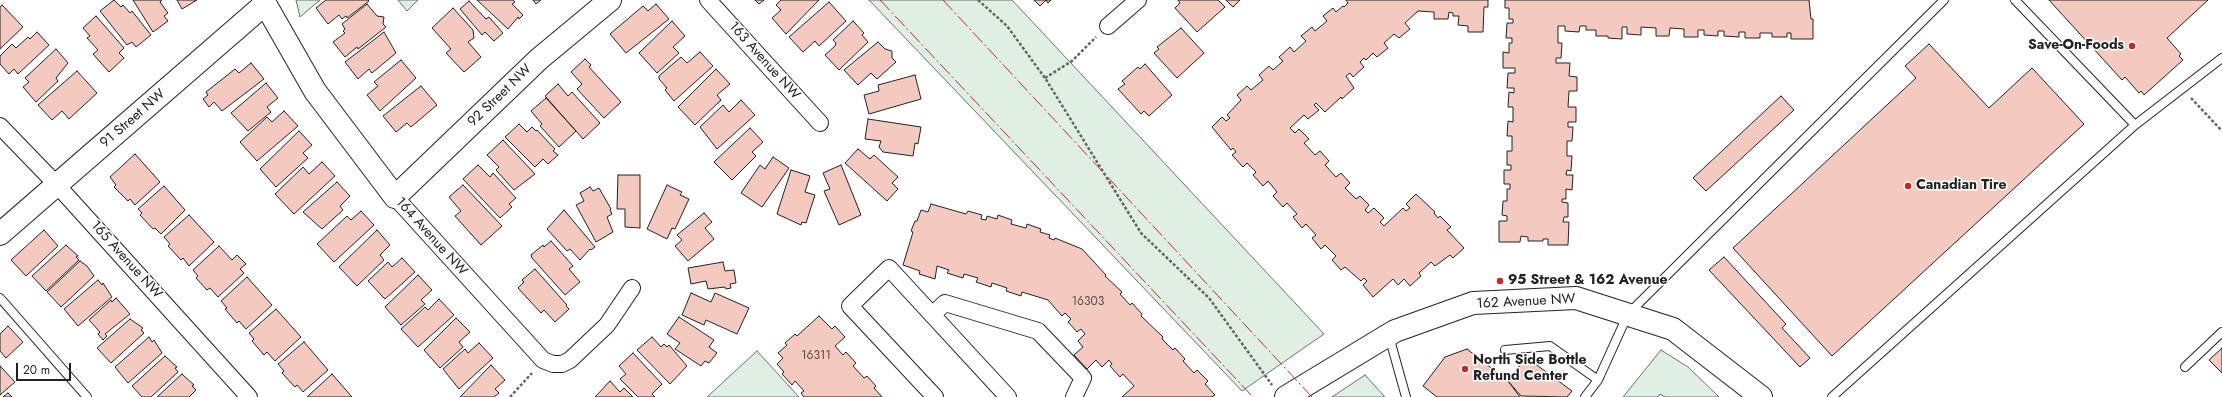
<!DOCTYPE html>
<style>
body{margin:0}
#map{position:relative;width:2222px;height:397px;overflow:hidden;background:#fff;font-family:Jost,sans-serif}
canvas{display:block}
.scale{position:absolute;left:16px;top:363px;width:55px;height:18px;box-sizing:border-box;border:2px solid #222;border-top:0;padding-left:5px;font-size:12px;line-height:14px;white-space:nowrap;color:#222;-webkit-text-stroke:3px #fff;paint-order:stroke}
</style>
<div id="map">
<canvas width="2222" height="397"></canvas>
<div class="scale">20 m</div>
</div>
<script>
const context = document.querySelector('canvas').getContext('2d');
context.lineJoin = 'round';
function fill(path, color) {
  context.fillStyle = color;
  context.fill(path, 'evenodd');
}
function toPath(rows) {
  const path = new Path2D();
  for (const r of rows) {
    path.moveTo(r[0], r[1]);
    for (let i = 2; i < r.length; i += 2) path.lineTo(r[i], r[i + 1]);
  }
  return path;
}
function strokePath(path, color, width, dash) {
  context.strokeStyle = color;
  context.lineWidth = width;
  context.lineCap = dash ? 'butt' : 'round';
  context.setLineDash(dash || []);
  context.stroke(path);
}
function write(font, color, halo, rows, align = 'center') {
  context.font = font + ' Jost,sans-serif';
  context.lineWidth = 3;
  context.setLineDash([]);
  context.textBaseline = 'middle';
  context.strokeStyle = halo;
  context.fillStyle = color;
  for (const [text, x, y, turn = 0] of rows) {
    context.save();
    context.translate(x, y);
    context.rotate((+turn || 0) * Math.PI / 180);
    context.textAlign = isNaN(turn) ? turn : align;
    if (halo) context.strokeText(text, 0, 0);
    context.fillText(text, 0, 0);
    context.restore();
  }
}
const green = toPath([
 [296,0,320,0,300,17,296,0],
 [398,0,418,0,407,11,398,0],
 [869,0,1012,0,1324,334,1242,391,869,0],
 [1661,350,1688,367,1719,397,1665,397,1660,394,1658,397,1623,397,1661,350],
 [757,351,799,397,707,397,757,351],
 [1365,375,1385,397,1332,397,1365,375]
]);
fill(green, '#e0efe3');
strokePath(green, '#6f6f6f', 1);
const building = toPath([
 [114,0,121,7,123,5,130,13,132,11,151,35,136,47,132,42,127,45,100,11,114,0],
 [133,0,162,0,160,2,168,13,164,16,168,21,153,32,133,0],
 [177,0,197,0,182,9,177,0],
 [326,0,368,0,369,1,347,18,346,16,342,19,339,15,328,24,316,8,326,0],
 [477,0,513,0,515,2,512,4,523,15,519,19,518,17,508,29,477,0],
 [533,0,541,0,536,4,533,0],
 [755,0,764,0,759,4,755,0],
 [781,0,819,0,786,34,772,18,781,10,776,5,781,0],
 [1034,0,1051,0,1048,3,1046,0,1040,6,1034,0],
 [1178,0,1218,0,1225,7,1197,32,1175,8,1180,3,1178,0],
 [1226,0,1240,0,1233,7,1226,0],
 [1346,0,1488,0,1488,7,1484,7,1483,32,1468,32,1468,26,1458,25,1459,16,1453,16,1453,13,1449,12,1448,19,1434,19,1434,12,1418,11,1405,23,1410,29,1399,38,1394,34,1384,43,1388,48,1377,57,1373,53,1366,60,1364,58,1360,62,1364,67,1353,77,1350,73,1346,76,1354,88,1342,99,1341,97,1325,112,1316,103,1314,105,1319,110,1308,119,1304,115,1290,128,1295,133,1299,129,1309,139,1304,143,1315,155,1320,151,1329,161,1325,165,1336,177,1341,173,1350,183,1345,188,1356,199,1360,196,1369,205,1365,210,1368,213,1374,208,1384,218,1380,222,1384,226,1403,208,1406,211,1410,208,1406,204,1416,194,1435,212,1434,213,1438,218,1440,216,1451,227,1447,230,1464,248,1453,258,1450,255,1435,266,1431,262,1419,273,1421,276,1410,286,1404,279,1398,285,1393,279,1373,297,1363,285,1367,281,1364,278,1361,281,1345,267,1341,270,1332,260,1336,256,1325,245,1321,249,1312,238,1316,235,1306,224,1302,228,1293,217,1297,214,1287,203,1283,207,1273,196,1277,192,1268,181,1263,186,1253,175,1256,172,1247,163,1243,167,1232,155,1236,152,1233,148,1231,150,1212,127,1222,117,1226,121,1230,118,1227,115,1241,100,1237,95,1247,86,1251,90,1263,80,1259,75,1269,66,1273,70,1283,61,1279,57,1290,47,1294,52,1306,41,1301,36,1312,27,1315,31,1327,21,1323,16,1333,8,1336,12,1343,6,1344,7,1348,3,1346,0],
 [1505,0,1809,0,1811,19,1813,19,1813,39,1791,39,1791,33,1787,33,1787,37,1772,37,1772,33,1760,33,1760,38,1745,38,1745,32,1739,32,1739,37,1724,36,1724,31,1718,31,1718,36,1704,35,1704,30,1698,30,1698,37,1684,37,1684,29,1670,28,1669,36,1656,36,1656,28,1641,27,1641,35,1627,34,1627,27,1622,27,1622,39,1608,38,1608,36,1596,36,1596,30,1586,30,1586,26,1580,26,1579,32,1565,31,1565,26,1558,26,1558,43,1562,43,1561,58,1556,58,1556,63,1570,63,1569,76,1577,77,1577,91,1569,91,1568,107,1576,107,1576,122,1568,122,1568,127,1573,127,1572,141,1567,141,1567,156,1572,156,1571,171,1567,170,1566,175,1573,175,1572,190,1566,189,1566,199,1562,199,1562,202,1568,203,1568,217,1564,217,1563,222,1569,222,1568,245,1548,245,1548,239,1543,239,1543,241,1528,241,1528,237,1521,236,1520,242,1499,242,1499,221,1507,221,1507,216,1502,215,1503,201,1507,201,1507,189,1510,189,1510,184,1504,184,1504,170,1511,170,1511,165,1507,165,1507,151,1512,151,1512,136,1507,136,1508,121,1513,122,1513,107,1508,107,1509,92,1514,93,1514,88,1507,88,1508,73,1515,73,1515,68,1503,68,1503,52,1509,53,1509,43,1512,43,1512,38,1506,38,1507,23,1513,23,1513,19,1509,19,1509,8,1505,8,1505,0],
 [2049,0,2208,0,2167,38,2181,54,2179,56,2183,60,2144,95,2141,91,2139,93,2125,77,2122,80,2049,0],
 [469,1,486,19,489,17,503,33,494,41,485,32,482,35,460,9,469,1],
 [829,2,846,21,819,46,815,41,803,52,789,37,829,2],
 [367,4,377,16,384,17,383,24,386,27,358,49,357,47,345,57,333,42,345,33,343,31,345,29,342,24,367,4],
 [656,4,669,19,626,53,610,34,643,6,648,11,656,4],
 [2,5,23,27,0,49,0,7,2,5],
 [453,8,473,30,474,38,468,42,481,57,464,72,446,53,451,49,432,28,453,8],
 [96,16,124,48,119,53,124,58,109,72,93,54,98,50,87,38,90,36,83,28,96,16],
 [672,21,685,36,673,47,679,53,657,73,639,53,672,21],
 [853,21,864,33,862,35,868,42,839,70,825,55,835,46,836,43,833,40,853,21],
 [1181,28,1204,53,1177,78,1154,53,1159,49,1157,47,1181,28],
 [37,32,49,45,18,74,14,69,9,74,0,64,0,56,12,44,16,48,28,37,30,39,37,32],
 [384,32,396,53,372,73,369,69,358,79,345,62,384,32],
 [878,42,885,49,892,51,892,58,896,62,877,79,871,73,858,85,844,70,878,42],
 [1929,44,1989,108,2032,68,2084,124,1832,356,1733,248,1916,78,1905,66,1929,44],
 [56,49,68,63,56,78,58,81,36,102,23,87,29,82,25,78,56,49],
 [700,52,713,66,674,101,665,90,667,88,659,79,659,76,681,57,687,63,700,52],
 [585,59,591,65,589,67,621,102,604,118,577,89,582,84,571,72,585,59],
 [401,60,416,78,380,111,367,95,378,86,374,82,401,60],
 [251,63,264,79,222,111,214,102,209,107,203,99,208,95,206,92,235,69,239,73,251,63],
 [1145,64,1172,95,1149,116,1144,111,1141,114,1118,89,1125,84,1122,81,1138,67,1140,69,1145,64],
 [716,69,730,84,717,95,721,100,695,125,678,107,716,69],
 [77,71,97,93,69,119,62,111,52,120,38,105,77,71],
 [915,75,921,99,869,114,864,95,879,91,878,85,915,75],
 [266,83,278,98,267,107,271,112,248,131,231,113,266,83],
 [558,84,568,96,572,92,600,123,583,139,545,96,558,84],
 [421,86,437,105,411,127,407,123,396,132,383,116,421,86],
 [1781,96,1794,110,1706,191,1693,178,1781,96],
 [546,98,576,131,559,147,540,126,542,124,531,111,546,98],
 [741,100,755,115,717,149,700,127,723,105,729,112,741,100],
 [284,111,298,126,257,161,240,142,267,117,272,122,284,111],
 [868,119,921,127,918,144,915,143,913,156,883,152,879,147,881,141,865,139,868,119],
 [519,124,527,132,532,127,536,131,537,130,555,149,553,151,558,155,548,164,543,159,535,167,505,137,519,124],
 [750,128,763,142,752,152,756,156,732,180,714,162,750,128],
 [299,131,312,145,303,153,308,158,276,187,260,169,299,131],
 [503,140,535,174,514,190,496,170,499,167,487,155,503,140],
 [858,149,870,159,874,155,898,177,892,183,898,189,887,201,845,163,858,149],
 [135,154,160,182,135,205,130,199,128,201,114,187,116,185,110,177,135,154],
 [773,157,789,168,762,207,741,193,760,165,765,169,773,157],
 [322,162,335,176,294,214,275,194,303,167,309,174,322,162],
 [478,165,490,177,493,173,516,198,509,204,512,207,500,218,463,179,478,165],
 [841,165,861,215,839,225,824,191,830,189,823,173,841,165],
 [791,170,810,176,805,192,815,195,806,223,802,222,801,225,777,214,791,170],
 [618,175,640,175,640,228,625,227,625,209,617,209,618,175],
 [337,182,350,196,340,206,343,210,322,229,303,212,337,182],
 [463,185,502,226,481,245,455,216,461,211,449,197,463,185],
 [667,185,682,192,680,195,689,199,675,229,672,228,667,239,647,229,667,185],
 [164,186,185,210,161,234,155,228,153,229,140,215,142,213,138,209,164,186],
 [590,187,593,191,599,188,611,209,610,210,612,214,607,217,613,232,596,242,576,205,584,201,580,193,590,187],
 [931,204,966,214,968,211,982,215,981,219,986,220,987,216,997,219,998,215,1012,220,1011,224,1026,228,1027,224,1041,229,1040,232,1050,235,1049,238,1054,240,1055,238,1082,249,1106,275,1105,276,1122,292,1120,294,1130,305,1132,303,1142,314,1141,316,1163,337,1162,339,1173,350,1175,348,1185,359,1183,361,1194,373,1197,370,1208,381,1205,384,1215,395,1212,397,1122,397,1134,386,1123,374,1120,377,1110,366,1112,364,1109,360,1102,367,1096,360,1087,369,1074,355,1083,347,1078,341,1085,334,1081,329,1077,332,1068,322,1071,319,1065,313,1062,316,1048,300,1022,292,1021,296,1006,291,1007,288,992,283,991,287,976,282,978,278,964,274,963,278,947,273,949,270,937,266,935,279,919,274,920,271,903,265,913,232,911,231,915,221,917,221,921,210,928,212,931,204],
 [564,210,595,247,591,250,590,249,580,260,570,249,567,251,547,229,564,210],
 [361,211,374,225,334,262,317,244,347,216,351,220,361,211],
 [704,213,712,222,705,228,714,239,688,261,675,246,682,240,677,235,704,213],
 [189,215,214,242,189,266,183,258,181,260,168,246,170,244,164,237,189,215],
 [44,230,58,246,26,276,11,260,44,230],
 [377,230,390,245,380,255,384,260,357,286,339,267,377,230],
 [551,241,573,266,569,269,580,282,565,295,532,258,531,255,543,245,544,247,551,241],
 [66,245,78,256,76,257,79,260,46,291,32,276,66,245],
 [219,246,232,260,237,255,246,264,240,269,244,273,218,297,210,288,207,290,196,278,198,276,193,270,219,246],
 [1724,257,1786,324,1782,328,1810,358,1800,367,1709,270,1724,257],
 [402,258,415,272,385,299,368,281,388,262,392,267,402,258],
 [80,261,87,266,94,276,61,307,47,292,80,261],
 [723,262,725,271,734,270,736,283,730,284,731,288,726,289,725,287,708,289,706,281,691,284,688,268,723,262],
 [535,269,567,305,566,306,569,309,555,322,544,310,541,313,518,288,524,282,522,280,535,269],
 [418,275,432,290,421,300,425,304,401,325,385,307,418,275],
 [247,277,272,305,246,329,239,321,237,323,225,309,227,308,221,301,247,277],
 [98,280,102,285,103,283,112,297,78,326,64,309,98,280],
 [691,293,711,302,715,293,749,308,737,334,706,320,704,325,682,315,691,293],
 [116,298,130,314,105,334,107,336,103,340,98,334,100,332,89,320,111,300,112,302,116,298],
 [439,299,454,315,418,347,401,329,425,307,428,310,439,299],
 [276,309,301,337,275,361,267,352,264,355,252,341,254,339,249,333,276,309],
 [819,316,832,329,835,326,845,337,835,346,843,355,846,352,856,363,853,366,864,378,867,376,876,386,874,388,882,397,804,397,801,393,804,391,795,381,792,385,782,374,784,372,777,364,783,358,778,353,787,345,785,343,795,334,797,336,819,316],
 [679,317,714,340,709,347,717,353,709,363,705,361,701,366,675,349,680,343,667,334,679,317],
 [456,318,470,332,459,342,463,347,440,368,424,350,456,318],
 [130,319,143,328,141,330,144,333,111,363,97,348,130,319],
 [8,326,23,342,6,358,0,351,0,334,8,326],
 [149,337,152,342,154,340,162,353,128,383,115,367,149,337],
 [652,337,661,347,664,344,667,347,669,345,687,366,670,384,637,350,652,337],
 [304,342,328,370,303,392,297,385,295,387,282,373,284,371,278,364,304,342],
 [479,343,493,358,459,389,443,369,465,349,468,353,479,343],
 [2222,348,2222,373,2209,360,2222,348],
 [1467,349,1508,381,1520,397,1437,397,1423,386,1445,357,1467,349],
 [633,353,662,384,652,394,655,397,638,397,620,379,626,374,619,366,633,353],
 [165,356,177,367,175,368,178,372,151,397,142,397,132,386,165,356],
 [1526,357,1572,391,1567,397,1521,396,1508,381,1526,357],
 [491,365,505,380,495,389,499,393,494,397,460,397,491,365],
 [0,366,15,382,0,395,0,366],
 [182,374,194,385,192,386,196,390,189,397,157,397,182,374],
 [332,374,352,397,307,397,332,374],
 [610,381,620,392,624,388,633,397,595,397,610,381],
 [8,393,12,397,3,397,8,393]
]);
fill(building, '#f3c9c0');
strokePath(building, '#222', 1);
const lane = toPath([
 [2015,0,2135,125],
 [0,298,87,397],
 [1389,336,1406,397],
 [1505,350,1550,346,1598,380],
 [2185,367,2222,332],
 [1585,397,1598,380,1628,314,1944,0],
 [1832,397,2135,125,2222,58]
]);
const street = toPath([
 [708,0,820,123],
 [1108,26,1138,0],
 [0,126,57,185,249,397],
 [395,197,543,360,553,364,562,364,570,360,607,325,632,288],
 [932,315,945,303,1038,331,1083,378,1074,397],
 [935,397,850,306,889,268,1008,397]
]);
const secondary = toPath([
 [263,0,315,91,395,197,539,59,610,0],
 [0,234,265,4],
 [1286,397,1395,331,1473,303,1576,298,1673,329,1761,397]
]);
strokePath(lane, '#222', 10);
strokePath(street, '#222', 18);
strokePath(secondary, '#222', 24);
strokePath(toPath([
 [978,0,1007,26,1045,78,1141,233,1209,298,1272,385],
 [1045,78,1072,61,1096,37],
 [2191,98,2222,131],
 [510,397,532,373]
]), '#646464', 2.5, [3, 2]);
strokePath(lane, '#fff', 8);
strokePath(street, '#fff', 16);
strokePath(secondary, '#fff', 22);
strokePath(toPath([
 [880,0,1253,397],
 [943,0,1312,397]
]), '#c62828', 1, [14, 3, 2, 3]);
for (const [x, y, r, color] of [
 [2132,46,4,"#c62828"],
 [1908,186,4,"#c62828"],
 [1500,281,4,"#c62828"],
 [1465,369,4,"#c62828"]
]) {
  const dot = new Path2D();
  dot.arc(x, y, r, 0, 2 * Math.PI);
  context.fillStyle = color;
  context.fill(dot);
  strokePath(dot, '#fff', 1.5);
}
write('12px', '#564c4a', null, [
 ["16303",1088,302],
 ["16311",816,356]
]);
write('bold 14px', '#222', '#fff', [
 ["Save-On-Foods",2124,46,"right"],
 ["Canadian Tire",1916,186],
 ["95 Street & 162 Avenue",1508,281],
 ["North Side Bottle",1473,361],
 ["Refund Center",1473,377]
], 'left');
write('14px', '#222', '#fff', [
 ["163 Avenue NW",764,61,48],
 ["92 Street NW",500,96,-44],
 ["91 Street NW",133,119,-41],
 ["164 Avenue NW",431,237,48],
 ["165 Avenue NW",126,260,48],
 ["162 Avenue NW",1526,302,-3]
]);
</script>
